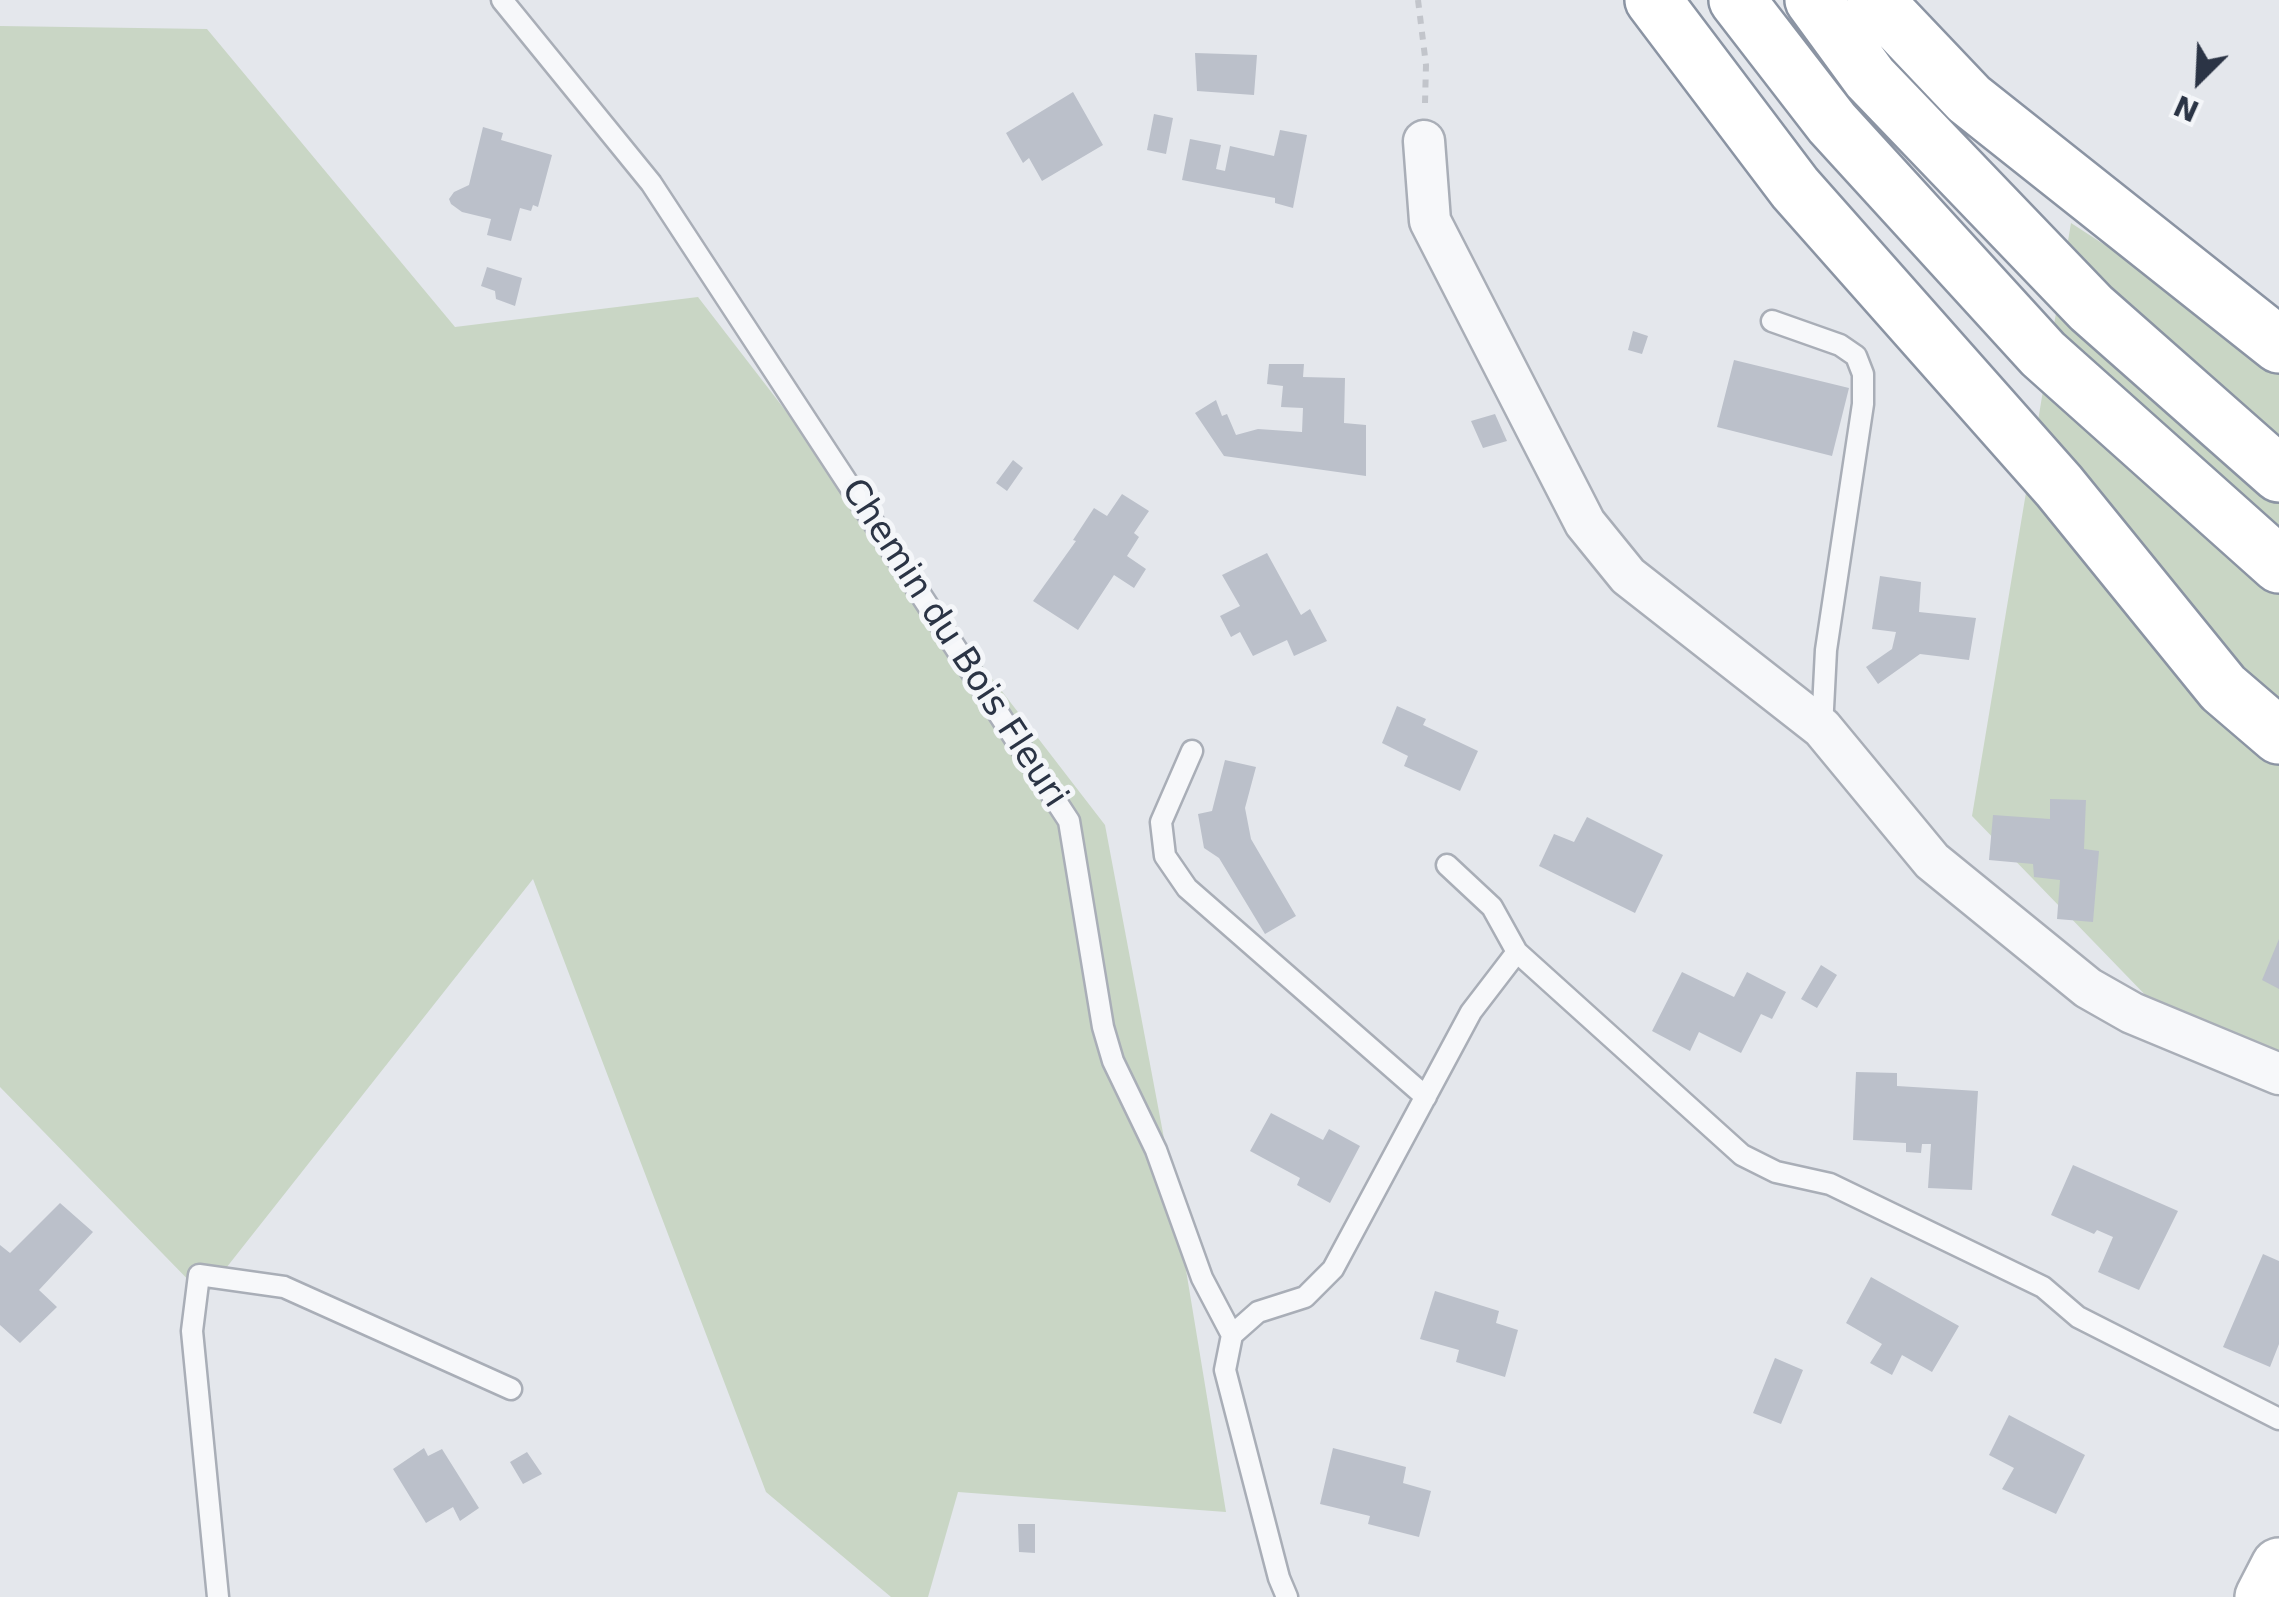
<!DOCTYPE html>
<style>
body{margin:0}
#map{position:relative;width:2279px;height:1597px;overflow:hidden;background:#e4e7ec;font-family:"DejaVu Sans",sans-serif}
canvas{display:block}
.north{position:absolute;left:2149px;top:30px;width:100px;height:100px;-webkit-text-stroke:8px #f4f6f9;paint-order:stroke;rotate:204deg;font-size:28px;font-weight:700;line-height:40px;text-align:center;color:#2b3445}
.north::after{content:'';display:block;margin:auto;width:35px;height:45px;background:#2b3445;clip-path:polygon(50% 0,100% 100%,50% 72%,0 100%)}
</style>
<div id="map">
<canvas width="2279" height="1597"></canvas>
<div class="north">N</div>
</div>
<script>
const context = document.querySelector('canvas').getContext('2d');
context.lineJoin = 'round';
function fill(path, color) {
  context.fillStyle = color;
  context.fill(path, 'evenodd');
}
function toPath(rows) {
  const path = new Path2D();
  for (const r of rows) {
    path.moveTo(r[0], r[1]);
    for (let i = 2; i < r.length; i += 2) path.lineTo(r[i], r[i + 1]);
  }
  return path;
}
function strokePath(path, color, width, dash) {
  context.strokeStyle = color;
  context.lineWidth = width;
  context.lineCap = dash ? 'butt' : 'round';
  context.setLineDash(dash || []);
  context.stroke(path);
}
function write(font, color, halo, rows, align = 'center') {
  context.font = font + ' "DejaVu Sans",sans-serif';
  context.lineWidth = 10;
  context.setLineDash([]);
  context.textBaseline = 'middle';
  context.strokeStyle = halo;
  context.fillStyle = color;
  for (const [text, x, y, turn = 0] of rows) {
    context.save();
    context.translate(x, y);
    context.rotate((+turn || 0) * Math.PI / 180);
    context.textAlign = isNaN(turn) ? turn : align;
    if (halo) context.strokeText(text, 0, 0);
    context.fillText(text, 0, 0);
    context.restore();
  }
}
fill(toPath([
 [0,26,207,29,455,327,698,297,1105,825,1166,1149,1226,1512,958,1492,928,1597,891,1597,766,1492,533,879,204,1296,0,1087],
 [2071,223,2279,358,2279,1057,2153,1003,1972,816]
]), '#c9d6c5');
fill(toPath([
 [1195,53,1257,55,1254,95,1197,91],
 [1073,92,1103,145,1042,181,1029,158,1023,163,1006,133],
 [1154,114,1173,118,1166,154,1147,150],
 [483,127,503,133,501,140,552,155,538,207,533,205,531,211,520,208,511,241,487,235,491,219,462,212,451,204,449,199,454,192,469,185],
 [1280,130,1307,135,1293,208,1275,203,1275,198,1182,180,1190,139,1221,145,1216,169,1225,171,1230,146,1274,156],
 [487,267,522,278,515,306,496,299,495,291,481,286],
 [1633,331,1648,336,1642,354,1628,350],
 [1734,360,1849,388,1832,456,1717,427],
 [1269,364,1304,364,1303,377,1345,378,1344,423,1366,425,1366,476,1224,456,1195,413,1216,400,1222,416,1227,414,1236,435,1258,429,1302,432,1303,408,1281,407,1283,386,1267,384],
 [1495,414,1507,441,1483,448,1471,421],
 [1013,460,1023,468,1007,491,996,483],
 [1122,494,1149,511,1134,533,1139,537,1127,556,1146,569,1134,588,1114,575,1078,630,1033,601,1076,541,1073,540,1094,508,1107,516],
 [1267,553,1301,615,1310,609,1327,641,1294,656,1287,640,1253,656,1240,632,1231,637,1220,616,1240,606,1222,575],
 [1880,576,1921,582,1919,612,1976,618,1969,660,1920,654,1878,684,1866,667,1892,649,1896,632,1872,629],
 [1397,706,1426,719,1423,725,1478,751,1460,791,1404,766,1408,756,1382,743],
 [1225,760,1256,767,1245,808,1251,839,1296,916,1265,934,1219,858,1204,848,1198,814,1212,811],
 [2050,799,2086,800,2084,849,2099,851,2093,922,2057,919,2060,880,2034,877,2033,864,1989,860,1993,815,2050,819],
 [1587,817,1663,855,1635,913,1539,866,1554,834,1574,842],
 [2279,939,2279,989,2262,980],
 [1821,965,1837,975,1817,1008,1801,999],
 [1682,972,1734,997,1747,972,1786,992,1772,1019,1761,1014,1741,1053,1699,1032,1690,1051,1652,1031],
 [1856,1072,1897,1073,1897,1086,1978,1091,1972,1190,1928,1188,1931,1144,1922,1144,1921,1153,1906,1152,1906,1143,1853,1140],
 [1271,1113,1323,1140,1329,1129,1360,1146,1330,1203,1297,1185,1300,1178,1250,1151],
 [2073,1165,2178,1211,2139,1290,2098,1272,2113,1237,2097,1230,2094,1234,2051,1215],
 [60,1203,93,1232,39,1290,57,1307,20,1343,0,1325,0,1245,10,1253],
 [2263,1254,2279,1261,2279,1344,2270,1367,2223,1347],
 [1871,1277,1959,1326,1932,1372,1902,1355,1892,1375,1870,1363,1882,1344,1846,1323],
 [1435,1291,1499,1311,1496,1323,1518,1330,1505,1377,1456,1362,1459,1350,1420,1339],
 [1775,1358,1803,1370,1781,1424,1753,1413],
 [2009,1415,2085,1455,2056,1514,2002,1489,2014,1468,1989,1455],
 [424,1448,428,1456,442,1449,479,1508,460,1521,453,1507,426,1523,393,1469],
 [1333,1448,1406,1467,1403,1483,1431,1491,1419,1537,1368,1524,1370,1516,1320,1504],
 [527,1452,542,1474,523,1484,510,1462],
 [1018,1524,1035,1524,1035,1553,1019,1552]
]), '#bbc0ca');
const service = toPath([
 [502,0,651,183,1069,821,1103,1027,1113,1061,1156,1150,1202,1278,1232,1335,1225,1370,1279,1578,1287,1597],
 [1772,321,1840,345,1856,356,1863,374,1863,404,1826,650,1822,728],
 [1192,751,1161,822,1165,856,1187,888,1426,1097],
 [1447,865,1492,907,1517,952,1742,1155,1776,1172,1830,1184,2043,1287,2078,1317,2279,1419],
 [1232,1335,1258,1312,1305,1297,1333,1269,1471,1012,1517,952],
 [218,1597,192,1331,199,1275,284,1287,511,1389]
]);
const minor = toPath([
 [1424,141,1430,221,1585,523,1628,576,1822,728,1932,861,2088,988,2132,1013,2279,1074]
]);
const secondary = toPath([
 [2263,1597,2279,1566]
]);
const trunk = toPath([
 [1653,0,1795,188,2059,486,2223,688,2279,736],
 [1737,0,1832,123,2043,354,2279,565],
 [1813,0,1870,78,2091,308,2279,474],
 [1875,0,1969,99,2279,345]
]);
strokePath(service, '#a9aeb7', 25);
strokePath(minor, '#a9aeb7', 45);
strokePath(secondary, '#a9aeb7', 60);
strokePath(trunk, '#8b94a3', 60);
strokePath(toPath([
 [1418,0,1426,65,1425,103]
]), '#c2c5cb', 6, [8, 8]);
strokePath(service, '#f7f8fa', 20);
strokePath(minor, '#f7f8fa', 40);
strokePath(secondary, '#fff', 55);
strokePath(trunk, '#fff', 55);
write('35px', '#2b3445', '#f4f6f9', [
 ["Chemin du Bois Fleuri",953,644,57]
]);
</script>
